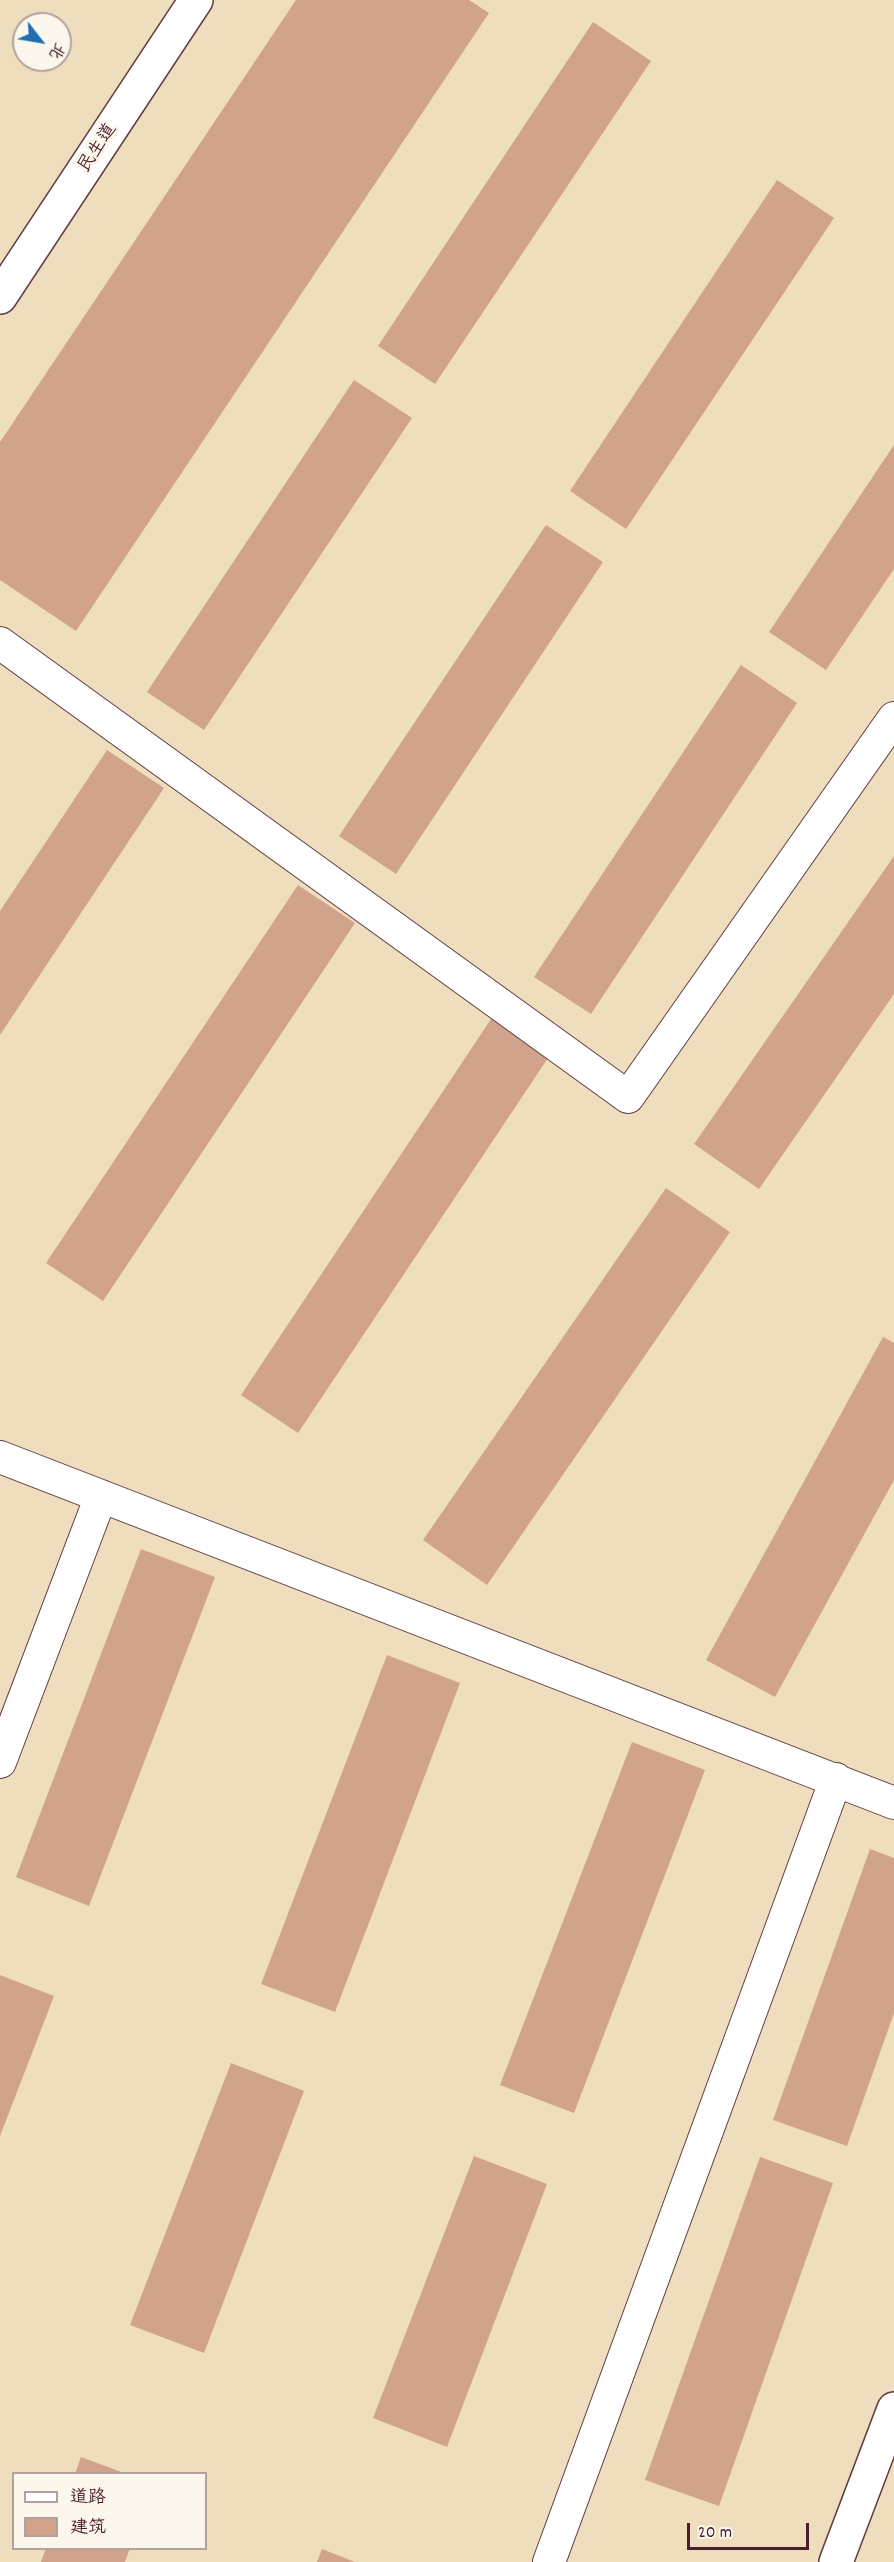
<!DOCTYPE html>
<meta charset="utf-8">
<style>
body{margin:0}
#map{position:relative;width:894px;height:2562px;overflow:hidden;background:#efdebd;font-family:Dekko,"LXGW WenKai TC",sans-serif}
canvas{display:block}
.legend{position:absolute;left:12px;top:2472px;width:195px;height:78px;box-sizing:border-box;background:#fbf7ec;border:2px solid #b4a19f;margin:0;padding:8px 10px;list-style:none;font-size:18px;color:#4a1f2b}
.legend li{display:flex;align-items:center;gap:12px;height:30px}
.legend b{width:30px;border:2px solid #b4a19f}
.north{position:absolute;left:12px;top:12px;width:60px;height:60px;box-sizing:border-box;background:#fbf7ec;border:2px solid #b4a19f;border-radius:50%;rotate:121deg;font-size:16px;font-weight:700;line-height:24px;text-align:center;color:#4a1f2b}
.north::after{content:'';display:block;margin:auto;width:21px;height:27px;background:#1f6fb2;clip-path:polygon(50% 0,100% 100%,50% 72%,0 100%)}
.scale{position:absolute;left:687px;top:2523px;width:122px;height:27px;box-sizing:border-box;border:3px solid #4a1f2b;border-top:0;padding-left:8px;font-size:18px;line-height:21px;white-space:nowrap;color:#4a1f2b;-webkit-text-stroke:4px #fbf7ec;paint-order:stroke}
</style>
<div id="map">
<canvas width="894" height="2562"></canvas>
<ul class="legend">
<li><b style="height:8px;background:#fff"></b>道路</li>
<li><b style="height:16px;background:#d1a28c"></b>建筑</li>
</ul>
<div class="north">北</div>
<div class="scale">20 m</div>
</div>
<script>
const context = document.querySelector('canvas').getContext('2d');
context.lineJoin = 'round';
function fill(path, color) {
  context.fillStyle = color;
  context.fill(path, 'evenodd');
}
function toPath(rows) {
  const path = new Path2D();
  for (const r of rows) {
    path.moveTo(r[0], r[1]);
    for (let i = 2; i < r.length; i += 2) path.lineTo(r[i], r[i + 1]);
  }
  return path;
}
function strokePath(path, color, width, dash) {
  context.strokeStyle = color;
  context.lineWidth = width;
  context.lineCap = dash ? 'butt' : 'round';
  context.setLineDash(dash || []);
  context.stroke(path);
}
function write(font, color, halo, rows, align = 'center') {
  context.font = font + ' Dekko,"LXGW WenKai TC",sans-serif';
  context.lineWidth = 6;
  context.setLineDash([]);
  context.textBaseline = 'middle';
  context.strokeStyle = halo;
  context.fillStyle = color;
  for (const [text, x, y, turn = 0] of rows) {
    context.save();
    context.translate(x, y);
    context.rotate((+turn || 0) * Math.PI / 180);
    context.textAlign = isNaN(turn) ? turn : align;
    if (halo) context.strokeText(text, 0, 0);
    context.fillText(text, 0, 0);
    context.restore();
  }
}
fill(toPath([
 [296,0,469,0,489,13,76,631,0,580,0,442],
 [593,22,651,61,435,384,378,346],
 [777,180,834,218,626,529,570,491],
 [354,380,412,418,204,730,147,692],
 [894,445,894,569,826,670,769,632],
 [546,525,603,562,396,874,339,836],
 [741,665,797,703,591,1014,534,977],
 [107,750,164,788,0,1035,0,911],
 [894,856,894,994,759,1189,694,1144],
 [298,885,355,923,103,1301,46,1263],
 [493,1016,550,1055,298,1433,241,1395],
 [666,1188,730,1232,487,1585,423,1540],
 [883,1337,894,1343,894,1480,775,1697,706,1660],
 [141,1549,215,1577,89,1906,16,1877],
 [387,1655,460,1683,335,2012,261,1984],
 [632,1742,705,1770,574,2113,500,2085],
 [870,1849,894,1858,894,2013,847,2146,773,2120],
 [0,1975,54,1996,0,2136],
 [231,2063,304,2091,204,2353,130,2325],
 [474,2156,547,2184,447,2447,373,2418],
 [760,2157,833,2183,719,2506,645,2480],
 [81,2457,124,2473,124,2474,75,2474],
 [46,2548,130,2548,125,2562,41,2562],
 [322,2549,355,2562,317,2562]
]), '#d1a28c');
const minor = toPath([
 [0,643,628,1097,894,718],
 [0,1457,894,1803],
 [0,1762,101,1496],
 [549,2562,836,1779]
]);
const tertiary = toPath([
 [0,297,196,0]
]);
const secondary = toPath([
 [836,2562,894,2409]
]);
strokePath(minor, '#633c41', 34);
strokePath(tertiary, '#633c41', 36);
strokePath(secondary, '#633c41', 36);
strokePath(minor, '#fff', 32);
strokePath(tertiary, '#fff', 33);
strokePath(secondary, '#fff', 33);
write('18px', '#4a1f2b', '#fbf7ec', [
 ["民生道",99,149,-57]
]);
</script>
